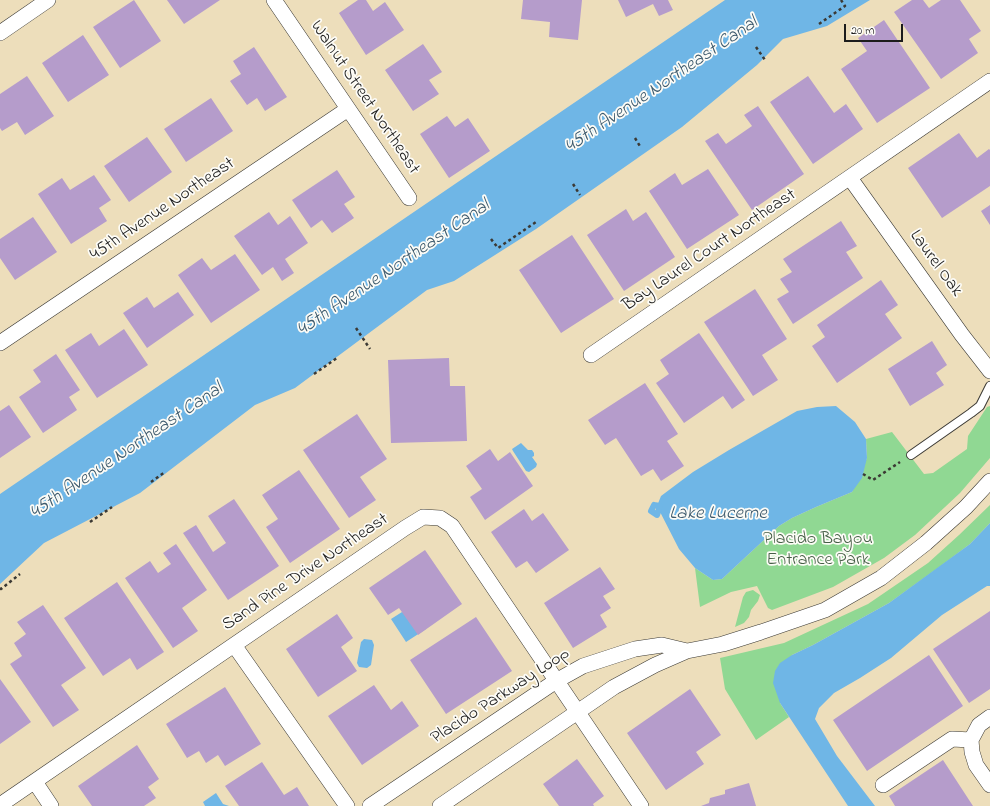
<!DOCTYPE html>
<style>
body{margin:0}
#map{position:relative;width:990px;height:806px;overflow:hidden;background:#eddebb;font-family:"Indie Flower",sans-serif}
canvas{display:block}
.scale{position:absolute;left:844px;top:24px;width:59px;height:18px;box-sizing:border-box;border:2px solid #1c1c1c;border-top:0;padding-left:5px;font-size:12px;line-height:14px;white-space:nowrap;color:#1c1c1c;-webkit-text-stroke:3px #fdfcf7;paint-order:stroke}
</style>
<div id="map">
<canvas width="990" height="806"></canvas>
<div class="scale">20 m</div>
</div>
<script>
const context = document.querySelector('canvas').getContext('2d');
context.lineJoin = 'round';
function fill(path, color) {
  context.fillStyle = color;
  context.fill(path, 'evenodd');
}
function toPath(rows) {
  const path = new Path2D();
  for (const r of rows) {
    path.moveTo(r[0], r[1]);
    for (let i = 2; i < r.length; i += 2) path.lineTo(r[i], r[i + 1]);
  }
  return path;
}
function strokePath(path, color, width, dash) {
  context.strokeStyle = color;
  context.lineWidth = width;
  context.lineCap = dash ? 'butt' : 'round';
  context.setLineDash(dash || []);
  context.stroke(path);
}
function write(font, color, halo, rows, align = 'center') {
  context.font = font + ' "Indie Flower",sans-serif';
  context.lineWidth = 3.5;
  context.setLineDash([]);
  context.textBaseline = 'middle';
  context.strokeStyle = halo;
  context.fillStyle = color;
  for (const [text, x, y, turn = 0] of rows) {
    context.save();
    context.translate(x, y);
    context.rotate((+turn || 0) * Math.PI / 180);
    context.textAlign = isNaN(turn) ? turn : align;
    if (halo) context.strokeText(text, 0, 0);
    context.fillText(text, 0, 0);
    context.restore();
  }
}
fill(toPath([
 [990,406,990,458,960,493,915,535,884,558,833,587,772,610,768,608,757,586,731,592,700,607,695,568,713,580,722,579,779,526,792,518,816,507,852,492,867,458,866,439,892,432,924,474,933,473,967,449,968,436,987,407],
 [990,505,990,523,970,544,938,568,889,603,813,645,792,655,780,703,789,717,756,740,725,689,720,658,784,643,868,604,928,563,959,535],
 [753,590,760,595,758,601,751,610,749,617,744,623,735,627,743,597,746,592]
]), '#90d893');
fill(toPath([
 [725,0,870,0,827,26,783,39,757,65,682,127,536,229,454,281,427,290,295,388,255,405,140,493,44,543,0,584,0,494],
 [836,406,855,422,866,439,867,458,862,478,852,492,816,507,792,518,779,526,722,579,713,580,695,568,679,549,657,506,661,496,693,472,729,450,797,411,817,407],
 [521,443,528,450,532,450,534,453,534,456,532,457,537,464,536,467,529,472,526,471,513,451,512,449],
 [990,523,990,586,987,586,942,615,891,658,860,678,834,693,819,708,815,719,837,756,875,806,848,806,780,703,773,683,775,671,780,663,792,655,813,645,889,603,970,544],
 [402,612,409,613,426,629,406,642,391,619],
 [364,639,372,640,374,645,371,665,367,668,359,667,357,663,361,642],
 [216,793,223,804,229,806,205,806,203,802]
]), '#6fb6e6');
strokePath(toPath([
 [654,505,660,506,657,515,651,511,654,505]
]), '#6fb6e6', 6);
fill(toPath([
 [134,0,161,41,120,68,93,27],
 [167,0,220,0,184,24],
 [358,0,366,0,373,11,385,2,404,30,366,55,339,13],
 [523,0,582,0,578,40,549,37,550,22,521,19],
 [618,0,668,0,673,10,659,16,653,4,626,17],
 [912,0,923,0,929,8,941,0,960,0,981,31,969,39,978,53,941,79,894,12],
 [884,20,930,88,877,123,841,69,867,51,858,38],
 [83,35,109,75,68,102,42,63],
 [423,44,442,72,429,80,439,94,413,111,385,70],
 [254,47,287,97,265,111,257,98,247,105,230,81,241,74,233,61],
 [27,76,54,116,25,135,17,122,2,131,0,128,0,94],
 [808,76,834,113,846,104,863,129,813,164,770,102],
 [211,98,233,131,186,162,164,129],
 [758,106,804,174,752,210,705,141,718,133,726,144,752,126,744,115],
 [447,116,455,127,468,118,490,151,449,178,420,134],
 [959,133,977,158,989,149,990,150,990,186,942,218,908,168],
 [147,137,172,172,129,202,104,166],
 [708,169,739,215,687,249,649,191,675,173,682,185],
 [337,170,355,197,344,204,354,218,332,233,322,220,311,228,292,200],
 [94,175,111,200,99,208,107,221,71,244,38,194,62,178,70,190],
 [990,205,990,225,981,211],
 [626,209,633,221,646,212,675,257,624,291,587,235],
 [269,212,278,225,290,216,308,243,285,259,294,273,282,281,273,267,262,275,234,236],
 [33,217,57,252,15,280,0,258,0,239],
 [841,221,857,246,846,252,863,278,793,324,777,299,789,292,780,279,792,272,783,259],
 [572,235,614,299,561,333,519,270],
 [235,254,260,290,211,323,178,275,202,258,211,270],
 [881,280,898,305,885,314,902,338,837,383,812,346,825,337,817,325],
 [755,289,787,339,762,355,778,380,753,396,704,322],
 [178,292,194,315,147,348,123,313,147,297,154,308],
 [124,329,148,365,97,398,65,350,91,333,99,346],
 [699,333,745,400,732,409,723,396,684,423,656,383,669,374,660,360],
 [932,341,947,365,936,373,944,385,910,406,888,369],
 [56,354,80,390,69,397,77,410,43,433,19,397,41,382,33,370],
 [449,358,450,386,465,386,467,441,391,443,388,360],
 [645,383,678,434,667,441,684,466,661,481,653,469,641,476,616,438,605,445,588,420],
 [9,405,31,437,0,458,0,411],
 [357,414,387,459,360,477,376,500,349,518,303,450],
 [490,449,498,461,510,452,533,486,485,520,470,497,482,489,466,466],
 [299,470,340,529,290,563,266,527,278,519,262,495],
 [234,499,279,566,228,600,183,533,196,525,213,552,226,543,208,516],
 [524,509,532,521,543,513,569,550,536,573,527,561,516,568,491,532],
 [176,544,207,590,182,608,198,631,173,648,125,578,150,561,158,573,171,564,163,553],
 [425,550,462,604,418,635,399,608,388,615,369,588],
 [600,567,615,589,603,596,611,608,600,615,607,627,573,648,544,603],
 [117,582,164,652,137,670,130,658,103,676,64,618],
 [43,605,86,668,61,685,79,710,53,727,10,664,22,656,14,643,26,634,17,622],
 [990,611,990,689,969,703,933,649],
 [337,614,353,638,341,647,357,671,318,697,286,649],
 [476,617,512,671,446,714,410,660],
 [929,655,963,706,867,771,833,720],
 [0,679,31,722,0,744],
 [374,685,391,710,402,701,419,726,362,765,328,716],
 [225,687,261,744,225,766,218,755,206,763,199,751,187,758,166,724],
 [690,689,721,735,696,752,704,764,666,790,627,733],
 [137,745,159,779,148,787,156,798,144,806,92,806,78,786],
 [577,759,604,796,593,804,594,806,559,806,543,784],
 [943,760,973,806,895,806,889,796],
 [262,762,284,795,297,787,309,806,239,806,225,786],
 [749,783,756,806,701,806,709,803,710,798,725,794,725,790]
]), '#b59ccb');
const service = toPath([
 [911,455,971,413,980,406,990,386]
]);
const minor = toPath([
 [274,0,409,198],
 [0,33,48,0],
 [850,178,962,335,990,371],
 [0,343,348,109],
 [591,355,990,81],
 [234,645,347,806],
 [990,717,979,725,971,740,972,752,976,765,990,785],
 [35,782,51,806],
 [883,785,952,739,971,740],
 [0,805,405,528,423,517,440,518,452,526,641,806],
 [370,806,556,681,583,666,635,649,662,645,687,651],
 [440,806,614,687,655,665,687,651,723,644,761,632,825,610,881,578,926,543,966,507,990,481]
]);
strokePath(service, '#3b3934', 10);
strokePath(minor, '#3b3934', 16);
strokePath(toPath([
 [819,24,845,6,841,0],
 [756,47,765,60],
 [635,138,641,148],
 [573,184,580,195],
 [491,239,498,248,536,222],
 [356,328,370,349],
 [314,374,337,358],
 [863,474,873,480,900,462],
 [151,482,165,472],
 [90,522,112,507],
 [0,588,1,589,20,574]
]), '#3b3934', 2.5, [3, 3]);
strokePath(service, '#fff', 8);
strokePath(minor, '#fff', 15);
write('18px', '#1c1c1c', '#fdfcf7', [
 ["Walnut Street Northeast",364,98,56],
 ["45th Avenue Northeast",163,210,-34],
 ["Bay Laurel Court Northeast",710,251,-34],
 ["Laurel Oak",935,264,54],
 ["Sand Pine Drive Northeast",306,573,-34],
 ["Placido Parkway Loop",501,697,-33]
]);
write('18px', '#455e46', '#fdfcf7', [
 ["Placido Bayou",818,540],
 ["Entrance Park",818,561]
]);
write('italic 19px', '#3d5a6d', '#fdfcf7', [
 ["45th Avenue Northeast Canal",662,86,-34],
 ["45th Avenue Northeast Canal",394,269,-34],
 ["45th Avenue Northeast Canal",127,452,-34],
 ["Lake Lucerne",718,515]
]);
</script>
